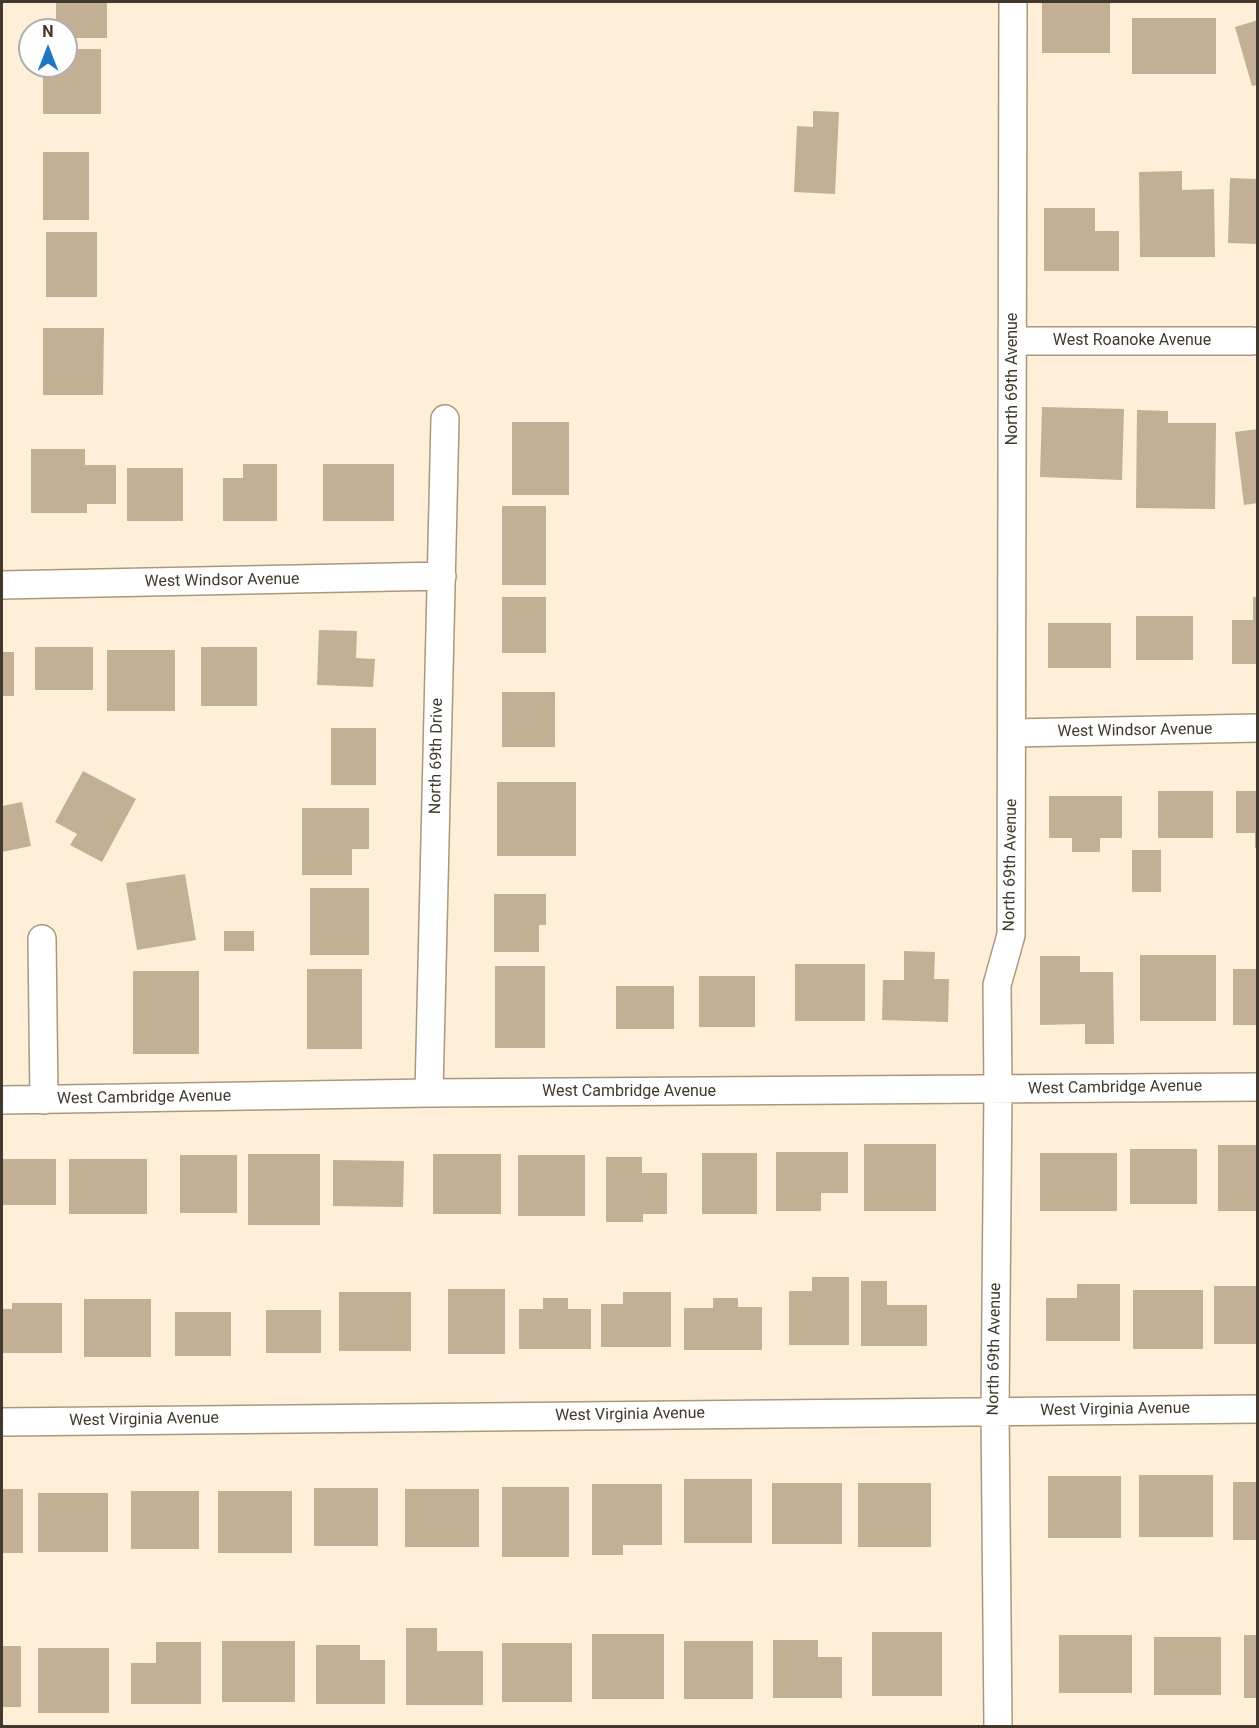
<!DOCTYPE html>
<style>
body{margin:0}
#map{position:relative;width:1259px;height:1728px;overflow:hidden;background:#ffefd8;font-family:Roboto,sans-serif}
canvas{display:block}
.frame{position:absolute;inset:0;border:3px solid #41392e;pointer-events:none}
.north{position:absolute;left:18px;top:18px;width:60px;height:60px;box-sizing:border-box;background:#fefefe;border:2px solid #b2afab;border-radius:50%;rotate:0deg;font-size:16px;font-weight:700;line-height:24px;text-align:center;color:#41392e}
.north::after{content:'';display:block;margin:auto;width:21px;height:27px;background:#2176c4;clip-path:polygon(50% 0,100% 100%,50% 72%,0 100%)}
</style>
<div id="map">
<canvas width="1259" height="1728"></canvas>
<div class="frame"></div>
<div class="north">N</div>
</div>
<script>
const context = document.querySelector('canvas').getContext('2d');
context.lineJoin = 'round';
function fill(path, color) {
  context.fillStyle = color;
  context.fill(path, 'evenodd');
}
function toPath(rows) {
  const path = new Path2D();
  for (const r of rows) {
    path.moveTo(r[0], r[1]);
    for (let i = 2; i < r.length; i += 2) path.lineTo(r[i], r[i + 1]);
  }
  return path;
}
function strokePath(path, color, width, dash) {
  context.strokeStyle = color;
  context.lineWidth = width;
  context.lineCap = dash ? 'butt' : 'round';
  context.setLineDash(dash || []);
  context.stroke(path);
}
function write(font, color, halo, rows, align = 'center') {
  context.font = font + ' Roboto,sans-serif';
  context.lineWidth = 5;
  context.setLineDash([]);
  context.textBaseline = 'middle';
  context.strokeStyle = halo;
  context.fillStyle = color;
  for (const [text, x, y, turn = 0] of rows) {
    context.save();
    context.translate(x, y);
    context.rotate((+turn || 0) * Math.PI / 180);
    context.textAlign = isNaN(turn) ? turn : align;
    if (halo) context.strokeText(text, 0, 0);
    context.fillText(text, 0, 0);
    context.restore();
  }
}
fill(toPath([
 [56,2,107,2,107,38,66,38,66,30,56,30],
 [1042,2,1110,2,1110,53,1042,53],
 [1132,18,1216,18,1216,74,1132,74],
 [1258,20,1258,85,1252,86,1235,27],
 [66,49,101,49,101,114,43,114,43,66,66,66],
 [813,111,839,112,835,194,794,192,797,126,813,127],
 [43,152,89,152,89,220,43,220],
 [1182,171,1182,190,1214,189,1215,257,1140,257,1139,172],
 [1230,178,1258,179,1258,244,1228,243],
 [1044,208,1095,208,1095,231,1119,231,1119,271,1044,271],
 [46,232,97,232,97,297,46,297],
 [43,328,104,328,103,395,43,395],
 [1042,407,1124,409,1122,480,1040,477],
 [1137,410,1168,411,1168,423,1216,423,1215,509,1136,508],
 [512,422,569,422,569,495,512,495],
 [1258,429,1258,503,1244,505,1235,432],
 [31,449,85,449,85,465,116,465,116,504,87,504,87,513,31,513],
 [243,464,277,464,277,521,223,521,223,478,243,478],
 [323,464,394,464,394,521,323,521],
 [127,468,183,468,183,521,127,521],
 [502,506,546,506,546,585,502,585],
 [502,597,546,597,546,653,502,653],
 [1253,597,1258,597,1258,664,1232,664,1232,620,1253,620],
 [1136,616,1193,616,1193,660,1136,660],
 [1048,623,1111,623,1111,668,1048,668],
 [319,630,357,631,356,658,375,659,373,687,317,685],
 [35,647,93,647,93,690,35,690],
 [201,647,257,647,257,706,201,706],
 [107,650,175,650,175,711,107,711],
 [2,652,14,652,14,696,2,696],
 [502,692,555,692,555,747,502,747],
 [331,728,376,728,376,785,331,785],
 [83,771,136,799,102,862,70,845,77,834,55,822],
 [497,782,576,782,576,856,497,856],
 [1158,791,1213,791,1213,838,1158,838],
 [1236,791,1258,791,1258,848,1255,848,1255,833,1236,833],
 [1049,796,1122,796,1122,838,1100,838,1100,852,1072,852,1072,838,1049,838],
 [22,802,31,846,2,852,2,806],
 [302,808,369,808,369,849,352,849,352,875,302,875],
 [1132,850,1161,850,1161,892,1132,892],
 [185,874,196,940,137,950,126,883],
 [310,888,369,888,369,955,310,955],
 [494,894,546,894,546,925,539,925,539,952,494,952],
 [224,931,254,931,254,951,224,951],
 [904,951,935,952,934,979,949,979,948,1022,882,1020,883,980,904,980],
 [1140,955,1216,955,1216,1021,1140,1021],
 [1040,956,1080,956,1080,972,1113,972,1114,1044,1085,1044,1085,1024,1040,1025],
 [795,964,865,964,865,1021,795,1021],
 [495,966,545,966,545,1048,495,1048],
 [307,969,362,969,362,1049,307,1049],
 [1233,969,1258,969,1258,1025,1233,1025],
 [133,971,199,971,199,1054,133,1054],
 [699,976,755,976,755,1027,699,1027],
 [616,986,674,986,674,1029,616,1029],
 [864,1144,936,1144,936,1211,864,1211],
 [1218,1145,1258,1145,1258,1211,1218,1211],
 [1130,1149,1197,1149,1197,1204,1130,1204],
 [776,1152,848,1152,848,1193,821,1193,821,1211,776,1211],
 [702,1153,757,1153,757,1214,702,1214],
 [1040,1153,1117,1153,1117,1211,1040,1211],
 [248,1154,320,1154,320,1225,248,1225],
 [433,1154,501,1154,501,1214,433,1214],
 [180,1155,237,1155,237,1213,180,1213],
 [518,1155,585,1155,585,1216,518,1216],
 [606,1157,642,1157,642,1173,667,1173,667,1214,643,1214,643,1222,606,1222],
 [2,1159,56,1159,56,1205,2,1205],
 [69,1159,147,1159,147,1214,69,1214],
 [333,1160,404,1161,403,1207,333,1206],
 [812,1277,849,1277,849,1345,789,1345,789,1291,812,1291],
 [861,1281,887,1281,887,1305,927,1305,927,1346,861,1346],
 [1077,1284,1120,1284,1120,1341,1046,1341,1046,1298,1077,1298],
 [1214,1286,1258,1286,1258,1344,1214,1344],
 [448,1289,505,1289,505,1354,448,1354],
 [1133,1290,1203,1290,1203,1349,1133,1349],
 [339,1292,411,1292,411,1351,339,1351],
 [623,1292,671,1292,671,1347,601,1347,601,1304,623,1304],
 [543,1298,568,1298,568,1309,591,1309,591,1349,519,1349,519,1309,543,1309],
 [713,1298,738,1298,738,1307,762,1307,762,1350,684,1350,684,1308,713,1308],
 [84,1299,151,1299,151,1357,84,1357],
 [12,1303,62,1303,62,1353,2,1353,2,1309,12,1309],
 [266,1310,321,1310,321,1353,266,1353],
 [175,1312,231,1312,231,1356,175,1356],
 [1139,1475,1213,1475,1213,1537,1139,1537],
 [1048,1476,1121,1476,1121,1538,1048,1538],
 [684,1479,752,1479,752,1543,684,1543],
 [1233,1482,1258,1482,1258,1540,1233,1540],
 [772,1483,842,1483,842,1544,772,1544],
 [858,1483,931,1483,931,1547,858,1547],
 [592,1484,662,1484,662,1545,623,1545,623,1555,592,1555],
 [502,1487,569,1487,569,1557,502,1557],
 [314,1488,378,1488,378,1546,314,1546],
 [2,1489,23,1489,23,1553,2,1553],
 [405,1489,479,1489,479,1547,405,1547],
 [131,1491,199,1491,199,1549,131,1549],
 [218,1491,292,1491,292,1553,218,1553],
 [38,1493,108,1493,108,1552,38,1552],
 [406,1628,437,1628,437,1651,483,1651,483,1705,406,1705],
 [872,1632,942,1632,942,1696,872,1696],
 [592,1634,664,1634,664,1699,592,1699],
 [1059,1635,1132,1635,1132,1693,1059,1693],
 [1244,1635,1258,1635,1258,1698,1244,1698],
 [1154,1637,1221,1637,1221,1695,1154,1695],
 [773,1640,818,1640,818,1657,842,1657,842,1698,773,1698],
 [222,1641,295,1641,295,1702,222,1702],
 [684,1641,753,1641,753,1699,684,1699],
 [156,1642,201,1642,201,1704,131,1704,131,1663,156,1663],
 [502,1643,572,1643,572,1702,502,1702],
 [316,1645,360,1645,360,1660,385,1660,385,1704,316,1704],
 [2,1646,21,1646,21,1707,2,1707],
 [38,1648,109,1648,109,1713,38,1713]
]), '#c2af94');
const minor = toPath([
 [1013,341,1252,341],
 [2,585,442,576],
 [1012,733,1258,728],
 [42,939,44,1100],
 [429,1093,445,419],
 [2,1100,429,1093,1258,1087],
 [2,1422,1258,1409],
 [998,1726,995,1412,998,1089,997,985,1011,935,1013,2]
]);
strokePath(minor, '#aa987d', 30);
strokePath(minor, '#fff', 27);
write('16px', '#41392e', '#fefefe', [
 ["West Roanoke Avenue",1132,341],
 ["North 69th Avenue",1013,379,-90],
 ["West Windsor Avenue",222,581,-1],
 ["West Windsor Avenue",1135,731,-1],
 ["North 69th Drive",437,756,-89],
 ["North 69th Avenue",1011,865,-89],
 ["West Cambridge Avenue",1115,1088,-1],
 ["West Cambridge Avenue",629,1092],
 ["West Cambridge Avenue",144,1098,-1],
 ["North 69th Avenue",995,1349,-89],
 ["West Virginia Avenue",1115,1410,-1],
 ["West Virginia Avenue",630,1415,-1],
 ["West Virginia Avenue",144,1420,-1]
]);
</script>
